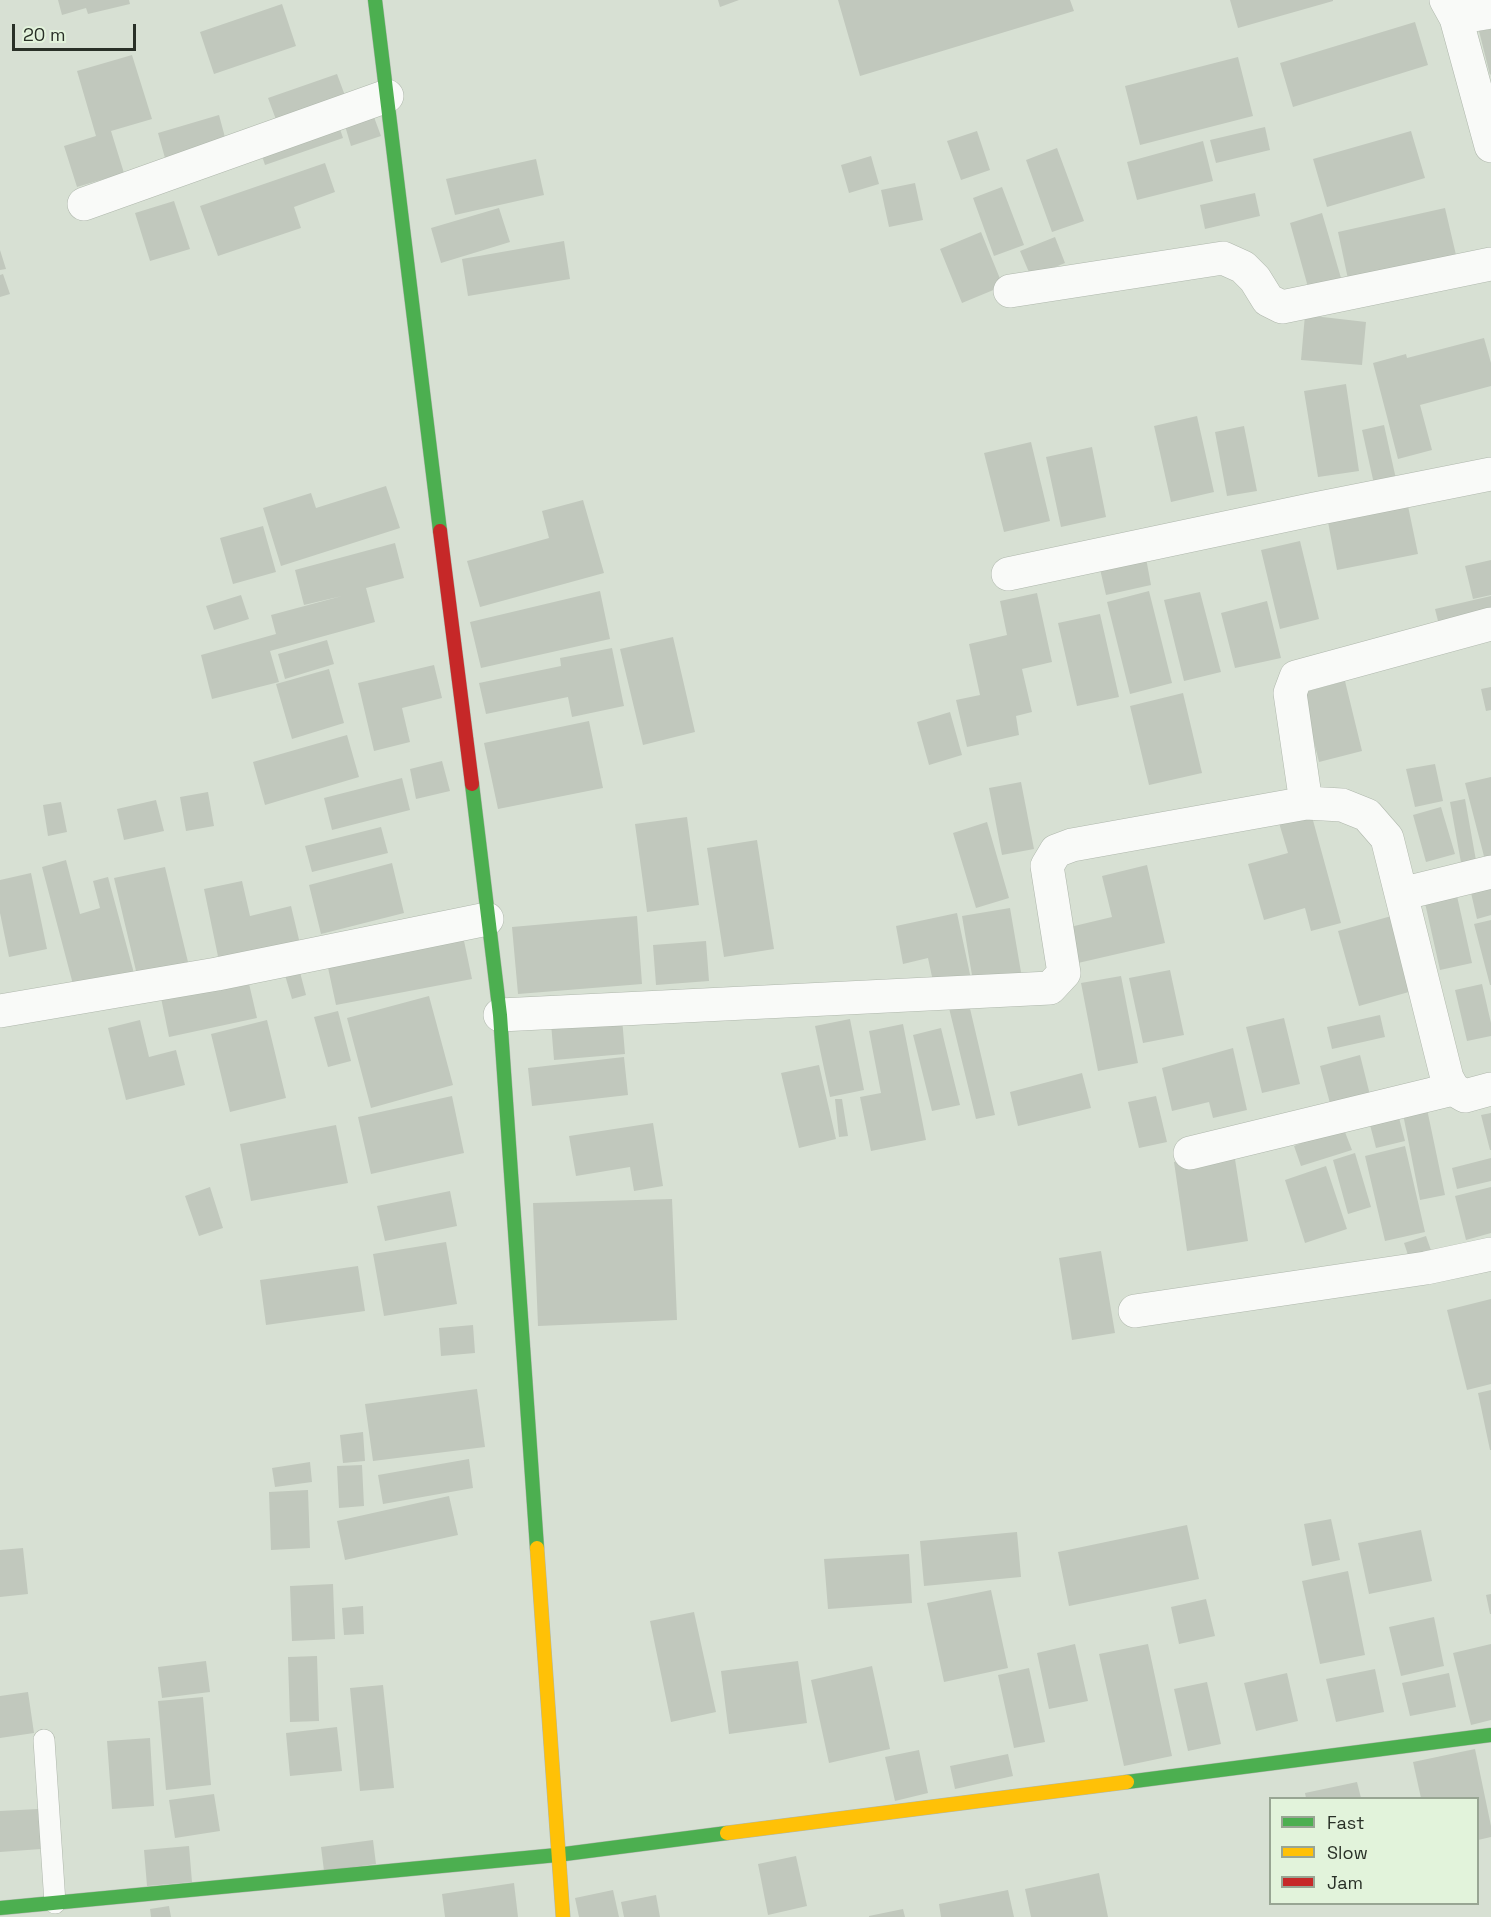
<!DOCTYPE html>
<style>
body{margin:0}
#map{position:relative;width:1491px;height:1917px;overflow:hidden;background:#d7e0d3;font-family:"Space Grotesk",sans-serif}
canvas{display:block}
.legend{position:absolute;left:1269px;top:1797px;width:210px;height:108px;box-sizing:border-box;background:#e2f3db;border:2px solid #98a593;margin:0;padding:8px 10px;list-style:none;font-size:18px;color:#293027}
.legend li{display:flex;align-items:center;gap:12px;height:30px}
.legend b{width:30px;border:2px solid #98a593}
.scale{position:absolute;left:12px;top:24px;width:124px;height:27px;box-sizing:border-box;border:3px solid #293027;border-top:0;padding-left:8px;font-size:18px;line-height:21px;white-space:nowrap;color:#293027;-webkit-text-stroke:4px #e2f3db;paint-order:stroke}
</style>
<div id="map">
<canvas width="1491" height="1917"></canvas>
<ul class="legend">
<li><b style="height:8px;background:#4caf50"></b>Fast</li>
<li><b style="height:8px;background:#ffc107"></b>Slow</li>
<li><b style="height:8px;background:#c62828"></b>Jam</li>
</ul>
<div class="scale">20 m</div>
</div>
<script>
const context = document.querySelector('canvas').getContext('2d');
context.lineJoin = 'round';
function fill(path, color) {
  context.fillStyle = color;
  context.fill(path, 'evenodd');
}
function toPath(rows) {
  const path = new Path2D();
  for (const r of rows) {
    path.moveTo(r[0], r[1]);
    for (let i = 2; i < r.length; i += 2) path.lineTo(r[i], r[i + 1]);
  }
  return path;
}
function strokePath(path, color, width, dash) {
  context.strokeStyle = color;
  context.lineWidth = width;
  context.lineCap = dash ? 'butt' : 'round';
  context.setLineDash(dash || []);
  context.stroke(path);
}
fill(toPath([
 [58,0,129,0,130,4,88,14,86,8,62,15],
 [718,0,739,0,720,7],
 [838,0,1070,0,1074,11,860,76],
 [1230,0,1333,0,1333,1,1238,28],
 [282,4,296,46,214,74,200,32],
 [1415,22,1428,65,1293,107,1280,63],
 [1491,29,1491,74,1490,75,1479,31],
 [132,55,152,119,111,131,124,173,77,187,64,146,96,136,77,71],
 [1238,57,1253,116,1140,145,1125,86],
 [337,74,347,101,278,125,268,98],
 [371,109,381,136,351,146,343,119],
 [219,115,226,141,165,158,158,133],
 [337,120,343,138,265,165,259,147],
 [1265,127,1270,150,1216,163,1210,140],
 [977,131,990,170,961,180,947,141],
 [1411,131,1425,178,1327,207,1313,159],
 [1203,141,1213,181,1137,200,1127,162],
 [1057,148,1084,221,1052,232,1026,160],
 [871,156,879,184,849,193,841,165],
 [536,159,544,195,455,215,446,179],
 [325,163,335,192,294,207,301,228,218,256,200,206],
 [915,183,923,220,889,227,881,190],
 [1002,187,1024,245,994,256,973,198],
 [1255,193,1260,216,1205,229,1200,205],
 [174,201,190,249,150,261,135,213],
 [499,208,510,242,441,263,431,228],
 [1445,208,1456,255,1348,279,1338,232],
 [1322,213,1341,278,1308,287,1290,223],
 [981,232,1003,286,962,303,940,249],
 [1055,237,1065,263,1031,277,1020,251],
 [564,241,570,279,468,296,462,259],
 [0,250,6,269,0,270],
 [3,274,10,294,0,297,0,275],
 [1305,315,1366,322,1362,365,1301,360],
 [1484,338,1491,363,1491,386,1420,405,1432,450,1398,459,1373,363,1406,354,1407,358],
 [1346,384,1359,471,1318,477,1304,391],
 [1197,416,1214,492,1171,502,1154,426],
 [1384,425,1396,479,1374,484,1362,430],
 [1244,426,1257,491,1227,496,1215,432],
 [1031,442,1050,521,1004,532,984,453],
 [1092,447,1106,517,1061,527,1046,457],
 [386,486,400,528,281,566,263,508,311,493,316,508],
 [583,500,604,573,480,607,467,561,549,538,542,511],
 [1408,506,1418,554,1337,570,1328,522],
 [263,526,276,572,233,584,220,538],
 [1300,541,1319,619,1280,629,1261,550],
 [395,543,404,578,366,588,375,622,270,651,279,682,212,699,201,655,276,634,271,615,342,596,304,605,295,570],
 [1146,558,1151,585,1106,595,1100,569],
 [1491,560,1491,595,1473,599,1465,566],
 [600,591,610,639,481,668,470,622],
 [1149,591,1172,683,1130,694,1107,602],
 [1200,592,1221,672,1184,681,1164,600],
 [1037,593,1052,662,1022,669,1032,712,1016,716,1019,735,967,747,956,700,980,695,969,644,1007,635,1000,601],
 [241,595,249,619,214,630,206,606],
 [1491,596,1491,618,1440,629,1435,609],
 [1267,601,1281,658,1235,668,1221,613],
 [1100,614,1119,697,1077,706,1058,623],
 [673,637,695,732,643,745,620,649],
 [327,640,334,664,285,679,278,654],
 [612,648,624,706,572,717,568,697,486,714,479,683,561,666,560,658],
 [434,665,442,698,402,708,410,742,374,751,358,683],
 [329,669,344,723,292,739,276,684],
 [1345,681,1362,751,1319,762,1302,693],
 [1491,687,1491,710,1486,711,1481,689],
 [1183,693,1202,773,1149,785,1130,706],
 [950,712,962,755,929,765,917,722],
 [589,721,603,788,498,809,484,743],
 [347,735,359,777,265,805,253,762],
 [442,761,450,791,416,799,410,769],
 [1435,764,1443,801,1415,807,1406,769],
 [1491,777,1491,863,1486,864,1465,783],
 [402,778,410,810,332,830,324,798],
 [1021,782,1034,849,1002,855,989,788],
 [208,792,214,826,186,831,180,797],
 [1465,799,1477,866,1462,868,1450,802],
 [156,800,164,831,124,840,117,809],
 [61,802,67,832,48,836,43,805],
 [1441,807,1455,854,1426,862,1413,815],
 [1311,813,1341,923,1311,931,1305,908,1264,920,1248,864,1288,853,1279,823],
 [687,817,699,905,647,912,635,824],
 [987,822,1009,898,976,908,953,833],
 [381,827,388,853,312,872,305,846],
 [757,840,774,949,724,957,707,848],
 [66,860,80,914,100,908,93,881,108,877,135,977,75,992,42,867],
 [392,863,404,913,321,934,309,885],
 [1147,865,1165,943,1078,963,1070,927,1112,917,1102,876],
 [165,867,188,962,137,975,114,878],
 [31,873,47,949,9,957,0,913,0,880],
 [1491,879,1491,915,1477,919,1469,884],
 [242,881,250,916,291,906,301,948,220,966,204,889],
 [1457,896,1472,963,1440,970,1425,903],
 [1010,908,1022,978,974,987,962,916],
 [957,913,971,979,934,986,928,958,903,964,896,926],
 [1395,915,1416,990,1359,1006,1338,931],
 [637,916,642,984,518,994,512,927],
 [1491,920,1491,985,1490,985,1474,924],
 [463,936,472,979,336,1005,327,963],
 [706,941,709,981,656,985,653,945],
 [297,961,306,995,292,999,282,965],
 [1170,970,1184,1035,1143,1043,1129,978],
 [247,975,257,1018,169,1037,160,993],
 [1121,976,1138,1063,1098,1071,1081,983],
 [1482,984,1491,1023,1491,1036,1467,1041,1455,990],
 [429,996,453,1085,371,1108,347,1018],
 [968,1000,995,1115,976,1119,948,1004],
 [338,1011,351,1061,328,1067,314,1017],
 [1380,1015,1385,1037,1332,1049,1327,1027],
 [622,1018,625,1054,554,1060,551,1023],
 [1284,1018,1300,1084,1262,1093,1246,1027],
 [850,1019,864,1090,830,1097,815,1026],
 [140,1020,149,1057,176,1050,185,1085,126,1100,108,1028],
 [267,1020,286,1098,230,1112,211,1034],
 [903,1024,926,1140,871,1151,860,1097,881,1093,869,1031],
 [941,1028,960,1105,932,1111,913,1035],
 [1233,1048,1247,1110,1213,1118,1209,1102,1172,1111,1162,1068],
 [1360,1055,1370,1095,1331,1107,1320,1066],
 [624,1057,628,1095,532,1106,528,1068],
 [819,1065,836,1139,799,1148,781,1073],
 [1082,1073,1091,1108,1018,1126,1010,1092],
 [452,1096,464,1153,371,1174,358,1117],
 [1156,1096,1167,1142,1139,1148,1128,1102],
 [835,1099,842,1099,848,1136,839,1137],
 [1427,1109,1445,1195,1420,1200,1403,1114],
 [1491,1113,1491,1150,1490,1150,1481,1115],
 [1398,1114,1405,1141,1376,1148,1369,1121],
 [653,1123,663,1186,634,1191,630,1167,576,1176,569,1136],
 [336,1125,348,1183,251,1201,240,1144],
 [1343,1127,1352,1150,1301,1166,1294,1146],
 [1405,1146,1425,1232,1385,1241,1365,1156],
 [1234,1153,1248,1241,1187,1251,1174,1162],
 [1355,1153,1371,1207,1348,1214,1333,1160],
 [1491,1158,1491,1181,1457,1189,1452,1168],
 [1326,1166,1347,1229,1305,1243,1285,1180],
 [210,1187,223,1228,199,1236,185,1196],
 [1491,1187,1491,1233,1466,1240,1455,1196],
 [450,1191,457,1226,385,1241,377,1206],
 [672,1199,677,1320,538,1326,533,1203],
 [1426,1236,1434,1259,1412,1267,1404,1243],
 [446,1242,457,1304,384,1316,373,1254],
 [1101,1251,1115,1333,1072,1340,1059,1258],
 [358,1266,365,1311,266,1325,260,1280],
 [1491,1299,1491,1384,1467,1390,1447,1310],
 [473,1325,475,1353,441,1356,439,1328],
 [477,1389,485,1447,373,1461,365,1404],
 [1491,1390,1491,1450,1490,1450,1478,1393],
 [363,1432,365,1461,343,1463,340,1435],
 [469,1459,473,1488,383,1504,378,1475],
 [310,1462,312,1482,275,1487,272,1468],
 [362,1465,364,1506,339,1508,337,1466],
 [308,1490,310,1548,271,1550,269,1492],
 [449,1496,458,1535,345,1560,337,1521],
 [1331,1519,1340,1560,1312,1566,1304,1524],
 [1187,1525,1199,1579,1069,1606,1058,1552],
 [1421,1530,1432,1581,1369,1594,1358,1543],
 [1017,1532,1021,1577,924,1586,920,1541],
 [23,1548,28,1594,0,1597,0,1550],
 [909,1554,912,1603,828,1609,824,1559],
 [1348,1571,1365,1655,1320,1664,1302,1581],
 [333,1584,335,1639,292,1641,290,1586],
 [991,1590,1008,1668,944,1682,927,1603],
 [1491,1594,1491,1614,1490,1614,1486,1595],
 [1206,1599,1215,1636,1179,1644,1171,1607],
 [363,1606,364,1634,344,1635,342,1608],
 [694,1612,716,1712,671,1722,650,1621],
 [1434,1617,1444,1666,1401,1676,1389,1627],
 [1075,1644,1088,1701,1049,1709,1037,1653],
 [1148,1644,1172,1756,1124,1766,1099,1654],
 [1491,1644,1491,1720,1471,1725,1453,1653],
 [317,1656,319,1721,290,1722,288,1657],
 [206,1661,210,1692,162,1698,158,1667],
 [798,1661,807,1723,729,1734,721,1671],
 [872,1666,890,1749,829,1763,811,1680],
 [1029,1668,1045,1742,1014,1748,998,1675],
 [1375,1669,1384,1712,1336,1722,1326,1679],
 [1287,1673,1298,1721,1256,1731,1244,1683],
 [1449,1673,1456,1707,1410,1716,1402,1683],
 [1207,1682,1221,1744,1188,1751,1174,1689],
 [383,1685,394,1788,360,1791,350,1688],
 [28,1692,34,1733,0,1738,0,1696],
 [203,1697,211,1785,166,1790,158,1701],
 [337,1727,342,1771,290,1776,286,1733],
 [150,1738,154,1806,112,1809,107,1741],
 [1475,1749,1491,1826,1491,1837,1478,1840,1478,1798,1421,1798,1413,1762],
 [919,1750,928,1793,895,1801,885,1757],
 [1008,1754,1013,1776,955,1789,950,1766],
 [1357,1782,1361,1798,1306,1798,1305,1793],
 [214,1794,220,1831,175,1838,169,1800],
 [38,1809,41,1849,0,1852,0,1811],
 [373,1840,376,1864,324,1871,321,1847],
 [189,1846,192,1882,147,1886,144,1850],
 [796,1856,807,1906,768,1915,758,1864],
 [1099,1873,1108,1917,1031,1917,1025,1889],
 [514,1883,518,1917,445,1917,442,1894],
 [613,1890,619,1917,579,1917,575,1898],
 [1008,1890,1014,1917,941,1917,939,1904],
 [656,1895,660,1917,624,1917,621,1902],
 [169,1906,171,1917,151,1917,150,1909],
 [903,1909,905,1917,869,1917,869,1916]
]), '#c1c8bd');
const lane = toPath([
 [44,1740,55,1903]
]);
const street = toPath([
 [1446,0,1456,18,1491,146],
 [1456,18,1491,12],
 [84,204,387,96],
 [1010,291,1223,258,1243,267,1255,279,1268,300,1282,307,1491,264],
 [1008,574,1315,509,1491,474],
 [1306,803,1290,693,1296,677,1491,624],
 [1401,894,1491,872],
 [0,1011,217,974,487,919],
 [500,1015,1050,988,1064,973,1047,866,1056,851,1072,845,1306,803,1342,805,1367,815,1387,838,1447,1078,1453,1089,1465,1096,1491,1089],
 [1190,1153,1453,1089],
 [1135,1311,1426,1268,1491,1254]
]);
const fast = toPath([
 [375,0,440,531],
 [472,784,500,1015,537,1548],
 [1127,1782,1491,1735],
 [0,1908,557,1855,727,1833]
]);
const slow = toPath([
 [537,1548,563,1917],
 [727,1833,1127,1782]
]);
const jam = toPath([
 [440,531,472,784]
]);
strokePath(lane, '#afb7ac', 22);
strokePath(street, '#afb7ac', 34);
strokePath(fast, '#afb7ac', 15);
strokePath(slow, '#afb7ac', 15);
strokePath(jam, '#afb7ac', 15);
strokePath(lane, '#f9faf8', 21);
strokePath(street, '#f9faf8', 33);
strokePath(fast, '#4caf50', 14);
strokePath(slow, '#ffc107', 14);
strokePath(jam, '#c62828', 14);
</script>
